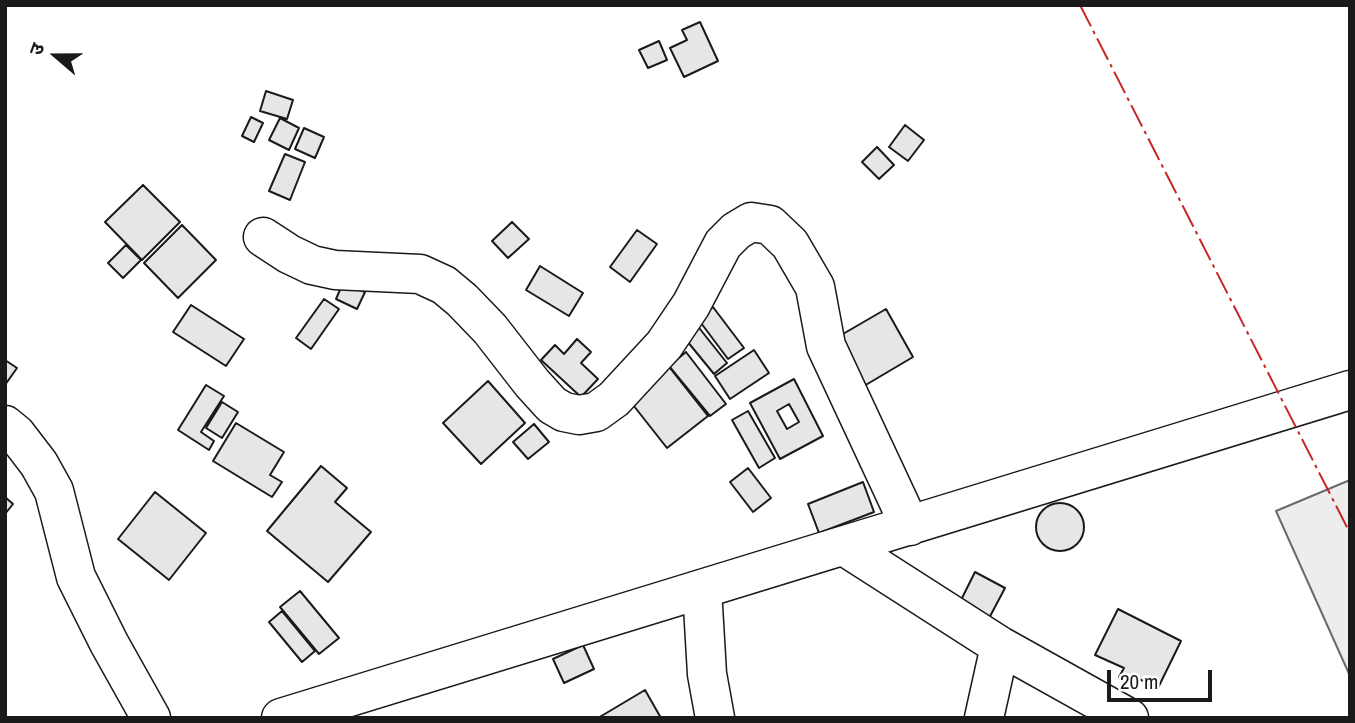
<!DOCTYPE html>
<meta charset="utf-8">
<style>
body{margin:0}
#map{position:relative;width:1355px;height:723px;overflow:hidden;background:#fff;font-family:"Archivo Narrow","Noto Sans Devanagari",sans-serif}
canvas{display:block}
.frame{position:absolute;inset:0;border:7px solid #1a1a1a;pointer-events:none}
.north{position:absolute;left:21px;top:21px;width:70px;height:70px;-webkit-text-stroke:5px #fff;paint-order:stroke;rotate:290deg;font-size:19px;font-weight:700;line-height:28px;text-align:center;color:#1a1a1a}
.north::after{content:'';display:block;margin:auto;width:24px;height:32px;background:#1a1a1a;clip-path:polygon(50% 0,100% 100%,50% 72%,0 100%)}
.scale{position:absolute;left:1107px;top:670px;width:105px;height:32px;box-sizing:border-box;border:4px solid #1a1a1a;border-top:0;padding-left:9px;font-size:21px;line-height:24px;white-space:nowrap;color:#1a1a1a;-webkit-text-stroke:5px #fff;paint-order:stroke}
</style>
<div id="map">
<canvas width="1355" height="723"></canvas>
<div class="frame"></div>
<div class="north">उ</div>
<div class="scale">20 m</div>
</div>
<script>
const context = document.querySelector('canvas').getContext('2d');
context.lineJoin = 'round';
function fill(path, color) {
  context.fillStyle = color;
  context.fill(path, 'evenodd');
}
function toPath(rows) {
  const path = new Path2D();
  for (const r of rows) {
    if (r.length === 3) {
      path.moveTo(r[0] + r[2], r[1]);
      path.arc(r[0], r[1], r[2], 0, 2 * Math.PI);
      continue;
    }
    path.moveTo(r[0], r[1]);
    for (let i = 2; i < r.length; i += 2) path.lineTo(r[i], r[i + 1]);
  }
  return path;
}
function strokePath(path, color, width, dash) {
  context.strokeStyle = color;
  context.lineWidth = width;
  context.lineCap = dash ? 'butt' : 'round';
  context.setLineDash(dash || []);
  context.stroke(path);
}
const built = toPath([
 [1350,480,1350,676,1276,511,1350,480]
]);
fill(built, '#ededed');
strokePath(built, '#6a6a6a', 2);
const building = toPath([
 [700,22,718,61,684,77,670,48,687,40,682,30,700,22],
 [659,41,667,60,648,68,639,50,659,41],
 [266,91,293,100,287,119,260,111,266,91],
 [251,117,263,123,254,142,242,136,251,117],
 [280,118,299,128,289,150,269,140,280,118],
 [905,125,924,140,908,161,889,147,905,125],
 [304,128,324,137,315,158,295,149,304,128],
 [877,147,894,165,879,179,862,162,877,147],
 [285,154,305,162,290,200,269,191,285,154],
 [143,185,180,222,142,260,105,222,143,185],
 [512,222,529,239,508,258,492,241,512,222],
 [182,225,216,260,178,298,144,263,182,225],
 [637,230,657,244,630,282,610,267,637,230],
 [126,245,141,260,123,278,108,263,126,245],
 [540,266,583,293,569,316,526,290,540,266],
 [343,283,365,292,357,309,336,299,343,283],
 [324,299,339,309,311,349,296,338,324,299],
 [191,305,244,339,226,366,173,332,191,305],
 [713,307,744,348,728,359,698,319,713,307],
 [886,309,913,357,864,386,836,338,886,309],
 [692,319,727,363,714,374,678,330,692,319],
 [577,339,591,352,581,363,598,379,581,397,541,360,555,345,564,354,577,339],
 [754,350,769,373,730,399,715,376,754,350],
 [686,352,726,404,710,416,669,366,686,352],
 [5,360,17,368,5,385,5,360],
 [666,363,708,416,667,448,626,396,666,363],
 [794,379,823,436,780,459,750,403,794,379],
 [789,404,799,422,787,429,777,411,789,404],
 [488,381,525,423,481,464,443,423,488,381],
 [206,385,224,396,201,432,214,441,209,450,178,430,206,385],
 [222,402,238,412,222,438,206,428,222,402],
 [748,411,775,458,759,468,732,420,748,411],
 [236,423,284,452,270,475,282,482,272,497,213,461,236,423],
 [534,424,549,442,528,459,513,442,534,424],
 [321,466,347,488,335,502,371,532,328,582,267,531,321,466],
 [748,468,771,498,753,512,730,482,748,468],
 [863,482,874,512,819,533,808,504,863,482],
 [155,492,206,533,169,580,118,539,155,492],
 [5,497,13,504,5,514,5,497],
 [1060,527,24],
 [975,572,1005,588,987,622,958,606,975,572],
 [300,591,339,638,319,654,280,607,300,591],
 [1118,609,1181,641,1158,688,1139,679,1136,685,1119,677,1124,668,1095,655,1118,609],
 [282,611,315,651,302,662,269,622,282,611],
 [583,645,594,669,564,683,553,659,583,645],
 [645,690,661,718,598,718,645,690]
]);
fill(building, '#e6e6e6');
strokePath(building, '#1a1a1a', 2);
const minor = toPath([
 [263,237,289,254,312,265,335,270,420,274,444,285,462,300,490,329,532,383,552,405,564,412,579,415,596,412,614,399,664,345,691,305,723,244,736,231,751,222,770,225,790,244,815,287,826,346,910,526],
 [5,425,16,434,39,464,54,491,76,577,109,643,151,718],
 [844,546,1000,646,984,718],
 [702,589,707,674,715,718],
 [1000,646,1129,718],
 [281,718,1350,390]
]);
strokePath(minor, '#1a1a1a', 41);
strokePath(minor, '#fff', 38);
strokePath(toPath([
 [1080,5,1350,533]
]), '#c62828', 2, [24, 5, 3.5, 5]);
</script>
